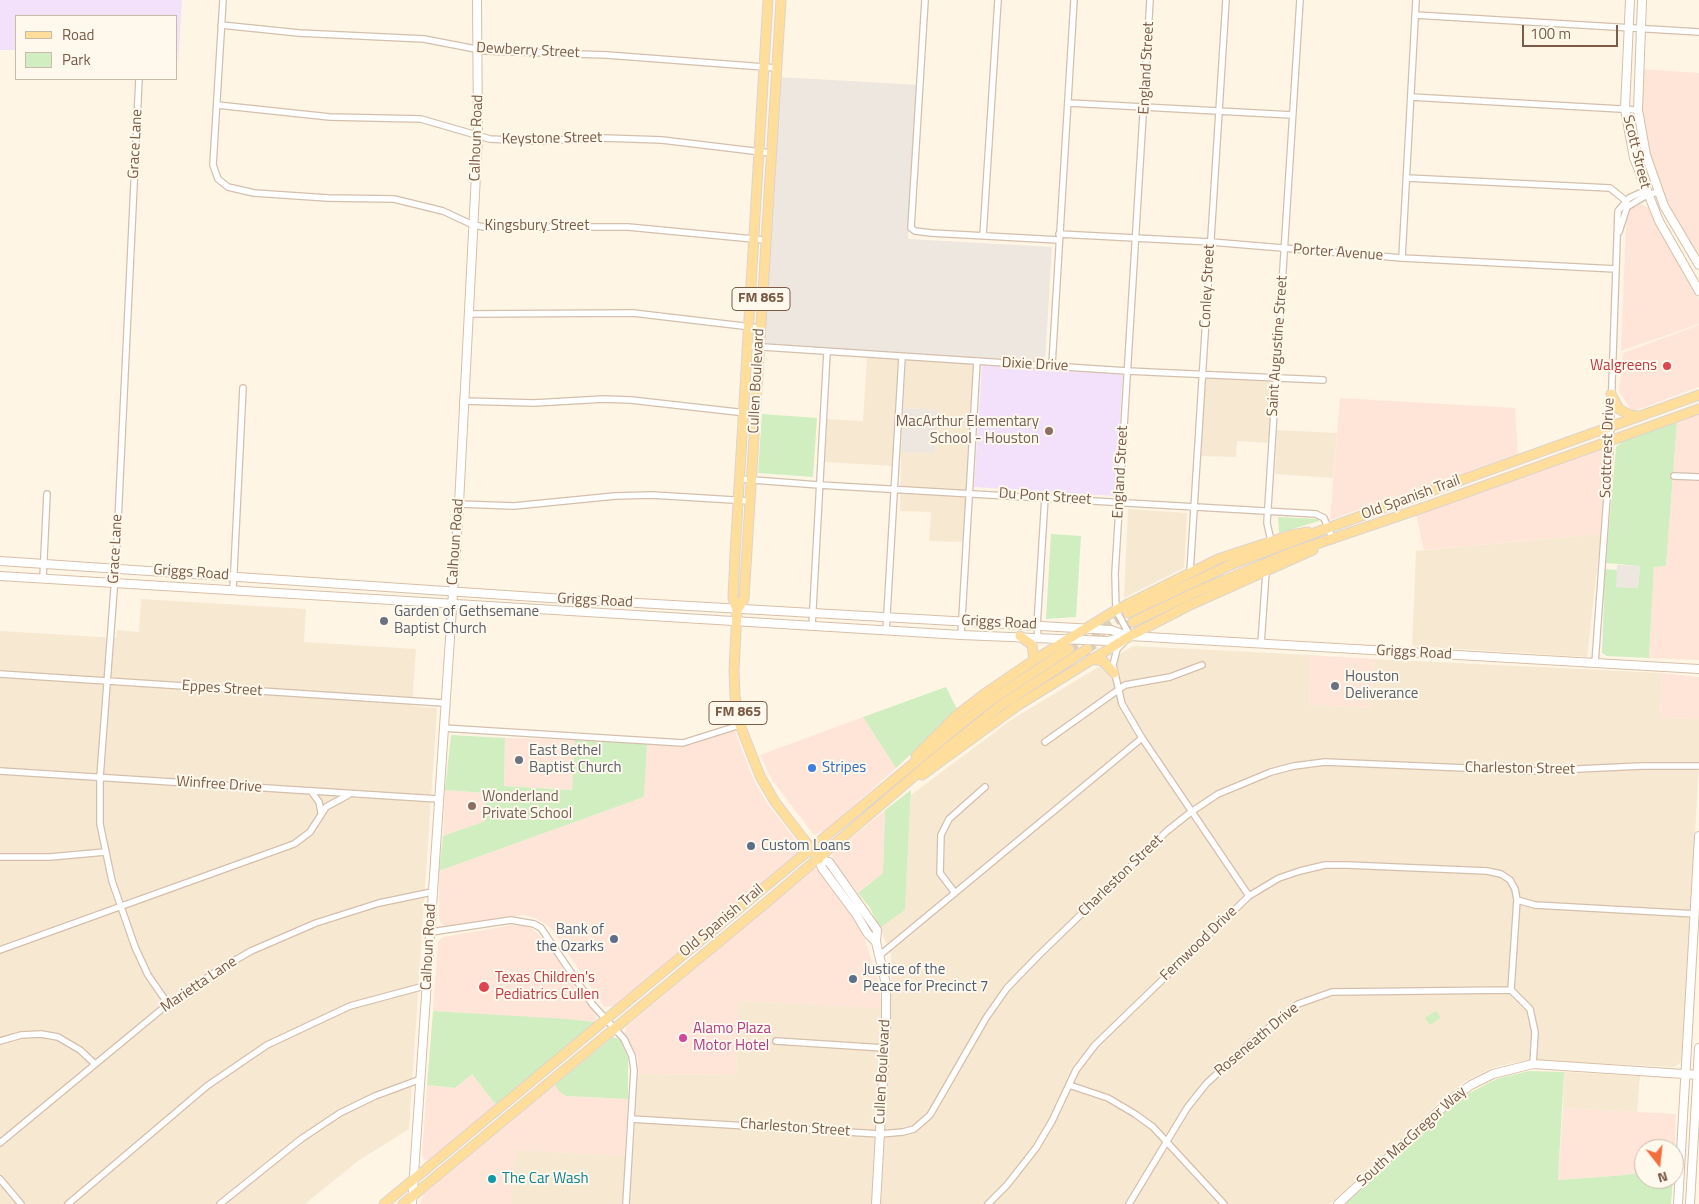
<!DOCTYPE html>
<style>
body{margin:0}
#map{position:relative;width:1699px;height:1204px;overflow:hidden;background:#fff5e4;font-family:"Titillium Web",sans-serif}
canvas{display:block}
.legend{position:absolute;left:15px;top:15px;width:162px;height:65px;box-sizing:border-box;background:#fff9ed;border:1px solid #cabaaa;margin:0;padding:6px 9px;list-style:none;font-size:15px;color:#7b5b46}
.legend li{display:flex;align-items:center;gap:10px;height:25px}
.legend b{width:25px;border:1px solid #cabaaa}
.north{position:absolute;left:1634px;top:1139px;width:50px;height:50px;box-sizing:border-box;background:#fff9ed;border:1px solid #cabaaa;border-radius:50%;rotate:164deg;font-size:14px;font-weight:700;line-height:20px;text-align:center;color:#7b5b46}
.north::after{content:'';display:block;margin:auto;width:18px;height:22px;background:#f56d3d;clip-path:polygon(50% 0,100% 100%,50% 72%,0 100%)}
.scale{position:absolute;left:1522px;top:25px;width:96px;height:22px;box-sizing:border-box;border:2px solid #7b5b46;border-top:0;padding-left:6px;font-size:15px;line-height:18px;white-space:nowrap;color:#7b5b46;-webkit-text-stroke:4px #fff9ed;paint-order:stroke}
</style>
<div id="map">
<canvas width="1699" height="1204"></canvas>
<ul class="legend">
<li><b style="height:6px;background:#ffde9b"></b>Road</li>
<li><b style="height:14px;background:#d1eec1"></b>Park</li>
</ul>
<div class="north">N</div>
<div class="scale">100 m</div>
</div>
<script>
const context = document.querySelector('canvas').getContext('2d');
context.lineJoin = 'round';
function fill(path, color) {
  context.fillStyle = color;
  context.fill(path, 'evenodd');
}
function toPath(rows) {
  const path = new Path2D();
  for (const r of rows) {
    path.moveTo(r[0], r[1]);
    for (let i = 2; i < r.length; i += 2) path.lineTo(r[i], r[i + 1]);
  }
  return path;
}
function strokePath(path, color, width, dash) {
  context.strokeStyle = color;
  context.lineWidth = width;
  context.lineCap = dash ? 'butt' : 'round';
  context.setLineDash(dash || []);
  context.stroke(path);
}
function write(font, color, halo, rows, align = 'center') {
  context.font = font + ' "Titillium Web",sans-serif';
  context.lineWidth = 4;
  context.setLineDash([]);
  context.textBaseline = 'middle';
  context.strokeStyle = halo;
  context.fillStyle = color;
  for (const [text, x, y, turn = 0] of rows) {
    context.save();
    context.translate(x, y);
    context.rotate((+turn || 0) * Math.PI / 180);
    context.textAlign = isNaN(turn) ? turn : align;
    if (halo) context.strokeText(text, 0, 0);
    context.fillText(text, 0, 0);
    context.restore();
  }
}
fill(toPath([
 [867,357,901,359,894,466,825,462,827,419,863,421],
 [906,359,975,364,965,542,929,541,931,512,900,511,901,452,935,453,938,410,903,408],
 [1205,377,1274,382,1271,443,1237,441,1236,457,1201,456],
 [1277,430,1337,433,1333,478,1275,474],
 [1128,509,1187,513,1184,568,1124,598],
 [1601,534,1587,657,1412,646,1416,551],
 [141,599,306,609,304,642,416,649,412,706,437,708,409,1129,358,1161,305,1204,0,1204,0,631,116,638,117,630,139,632],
 [1133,646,1311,655,1309,705,1371,708,1374,659,1662,673,1660,718,1699,719,1699,761,1683,1059,1679,1064,1674,1067,1545,1061,1517,1062,1492,1068,1466,1081,1445,1097,1330,1204,511,1204,515,1150,633,1156,638,1074,736,1075,738,1001,891,1008,891,955,880,928,905,910,911,795,1011,720],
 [1564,1072,1640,1076,1637,1112,1563,1108]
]), '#f7e8d2');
fill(toPath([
 [1640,69,1699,73,1699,258,1669,209,1652,168,1642,124],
 [1641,204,1649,208,1697,293,1699,300,1699,324,1621,351,1626,221,1627,213,1631,208],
 [1699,325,1699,387,1632,412,1619,391,1623,353],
 [1340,398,1515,408,1518,454,1330,520],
 [1699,414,1699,660,1649,658,1654,567,1666,566,1677,422],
 [1603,448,1604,478,1601,534,1424,550,1416,515],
 [1311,655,1374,659,1371,708,1309,705],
 [1662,673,1699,677,1699,719,1660,718],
 [863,717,896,768,826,830,814,835,772,780,760,755],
 [734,729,753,778,767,803,799,844,799,852,613,1006,604,1007,555,934,550,927,535,918,523,915,446,927,441,924,439,918,439,871,644,797,647,744,691,745],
 [505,738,575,740,573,790,504,786],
 [445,790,486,793,485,821,443,836],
 [885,810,883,873,858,893,834,862,832,854],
 [814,869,820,871,862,931,878,980,882,1008,739,1001,736,1075,638,1074,637,1057,625,1035,626,1027],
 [518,924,533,929,548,944,571,982,595,1013,597,1017,595,1022,433,1011,438,942,443,937],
 [472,1074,496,1105,433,1158,425,1161,422,1155,427,1085,455,1088],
 [555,1085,566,1096,628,1099,625,1156,516,1150,511,1204,420,1204,423,1195],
 [1563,1108,1676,1114,1674,1162,1674,1149,1644,1149,1644,1172,1626,1175,1558,1180]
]), '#ffe5d8');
fill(toPath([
 [779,77,918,85,908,239,1052,247,1045,362,763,344],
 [903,408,938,410,935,453,901,452],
 [1617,565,1640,566,1638,588,1615,587]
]), '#eee7df');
fill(toPath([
 [0,0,182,0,178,67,176,16,16,16,16,50,0,50],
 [982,365,1123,374,1115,496,974,487]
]), '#f3e1fb');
fill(toPath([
 [762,414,817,418,813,477,758,473],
 [1677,422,1666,566,1654,567,1649,658,1607,656,1602,653,1605,569,1617,570,1616,587,1638,588,1640,566,1606,563,1616,447,1623,441],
 [1278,517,1318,519,1319,521,1279,533],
 [1051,534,1081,536,1076,617,1046,619],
 [946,687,958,711,896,768,863,717],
 [451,735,505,738,504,786,572,790,575,740,647,744,644,797,439,871,443,836,485,821,486,793,445,790],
 [911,790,905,910,880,928,870,908,858,893,883,873,885,810],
 [433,1011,567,1019,595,1022,496,1105,472,1074,455,1088,427,1085],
 [1436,1011,1441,1018,1430,1025,1425,1018],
 [613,1037,620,1039,628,1058,628,1099,566,1096,560,1092,555,1085],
 [1529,1071,1564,1072,1558,1180,1626,1175,1644,1172,1644,1179,1673,1179,1671,1204,1345,1204,1462,1097,1496,1079]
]), '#d1eec1');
strokePath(toPath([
 [1069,649,1128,613],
 [1087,649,1133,622]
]), '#decebc', 9, [9, 4.5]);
const street = toPath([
 [223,0,213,165,218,179,228,187,254,193,328,198,394,199,443,211,473,225,484,227,628,227,764,240],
 [925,0,911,228,915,231,931,233,1059,240],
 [1150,0,1115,574,1116,610,1130,636,1117,649,1113,665,1122,704,1142,738,1249,896],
 [1415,15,1699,32],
 [221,25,299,33,424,39,486,51,607,55,777,68],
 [139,79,116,563,100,777,100,824,112,881,135,947,148,975,168,1004],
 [1411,97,1638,110],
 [1069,103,1292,115],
 [217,105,330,117,421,119,490,139,530,141,604,138,662,140,770,153],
 [1407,178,1610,188,1625,200],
 [1619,232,1627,207,1647,195,1658,192],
 [1059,234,1211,242,1402,258,1616,269],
 [983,236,998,0],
 [1402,258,1416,0],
 [468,314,633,313,760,328],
 [748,346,1127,371,1323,380],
 [1052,365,1074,0],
 [463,401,534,403,604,399,631,400,755,414],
 [1674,476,1699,477],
 [740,479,819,485,1316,514,1324,518,1333,540],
 [459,504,514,506,615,496,652,495,750,501],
 [1271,541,1267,523,1300,0],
 [1190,572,1226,0],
 [43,578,47,494],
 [233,590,243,388],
 [812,626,827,352],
 [886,631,902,357],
 [961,635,977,361],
 [1038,637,1037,626,1045,497],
 [1261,644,1266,572],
 [1595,663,1609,469,1618,211,1629,198,1640,193,1647,195],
 [0,674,444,703],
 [443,728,683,743,740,725],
 [1045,742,1125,685,1170,677,1202,665],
 [0,771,438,799],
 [311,791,319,802,321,812],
 [0,857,50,857,105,852],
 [955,893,940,873,941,835,949,819,985,787],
 [1517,900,1535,905,1696,914],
 [431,932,511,920,534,924,541,928,593,1005,624,1039,632,1056,634,1070,626,1204],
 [0,950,294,844,310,832,326,807,348,795],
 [880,955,1142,738],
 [1511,990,1530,1009,1535,1032,1533,1064],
 [0,1041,21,1035,41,1034,58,1037,80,1050,94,1063],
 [776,1041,884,1048],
 [1069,1085,1108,1098,1135,1114,1153,1127,1224,1204],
 [631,1119,880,1134,903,1132,914,1129,930,1115,986,1018,1007,988,1038,956,1167,831,1191,812,1218,794,1271,772,1294,766,1325,762,1536,771,1641,766,1699,766],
 [0,1143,168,1004,220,969,251,951,316,923,379,903,432,892],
 [0,1179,21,1204],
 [68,1204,207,1086,267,1045,350,1006,428,985],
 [220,1204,301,1139,340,1113,375,1096,421,1079],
 [988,1204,1007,1185,1036,1148,1052,1121,1076,1070,1095,1045,1249,896,1279,878,1300,871,1325,865,1347,865,1487,871,1501,874,1510,880,1515,889,1517,900,1511,990],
 [1129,1204,1187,1108,1206,1084,1250,1043,1298,1004,1332,992,1511,990]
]);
const secondary = toPath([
 [1630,0,1625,109,1634,158,1659,221,1699,291],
 [1642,0,1638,110,1646,155,1664,206,1699,265],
 [0,561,550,598,1111,630,1128,636],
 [0,576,961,635,1108,641,1130,636,1699,669],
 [819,859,829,862,877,930,876,942,886,984,886,1024,876,1204],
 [819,859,822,868,856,914,868,934,876,942],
 [412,1204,459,504,478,136,477,0],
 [1338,1204,1454,1097,1471,1085,1493,1074,1533,1064,1699,1075],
 [1678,1204,1699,836],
 [1690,1204,1699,1048]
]);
const primary = toPath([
 [768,0,735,554,733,598,737,610,734,671,735,696,740,725,760,776,775,802,819,859],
 [1611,394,1619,409,1630,415,1638,416],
 [737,610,744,599,781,0],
 [1128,613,1230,565,1325,529,1699,395],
 [1133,622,1198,591,1293,552,1431,505,1699,409],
 [1020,636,1032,645,1034,660],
 [1091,659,1103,661,1114,673],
 [916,756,957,715,984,694,1034,660,1116,610,1218,559,1291,535,1308,532],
 [922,775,1017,706,1130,636,1188,606,1313,550],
 [384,1204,956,728,990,701,1069,649],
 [403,1204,767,902,939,755,1000,706,1087,649]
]);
strokePath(street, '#d4bfac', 8);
strokePath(secondary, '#d8bfa8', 10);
strokePath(primary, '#ddd4cf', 11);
strokePath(street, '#fff', 5.5);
strokePath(secondary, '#fff', 8);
strokePath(primary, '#ffde9b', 9);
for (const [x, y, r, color] of [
 [1667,366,5,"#e0444e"],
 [1049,431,5,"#8d6e63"],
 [384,621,5,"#6b7280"],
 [1335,686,5,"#6b7280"],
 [519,760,5,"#6b7280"],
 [812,768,5,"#3f7fe0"],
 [472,806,5,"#8d6e63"],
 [751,846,5,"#5c6f8a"],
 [614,939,5,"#5c6f8a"],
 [853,979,5,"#5c6f8a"],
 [484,987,6,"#e0444e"],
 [683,1038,5,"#d1479c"],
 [492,1179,5,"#0f9aa8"]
]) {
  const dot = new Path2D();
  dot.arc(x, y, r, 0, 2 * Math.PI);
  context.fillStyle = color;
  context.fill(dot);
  strokePath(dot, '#fff9ed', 2);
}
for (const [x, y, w] of [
 [761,299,58],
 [738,713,58]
]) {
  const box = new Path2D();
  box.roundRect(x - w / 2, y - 11.5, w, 23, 4);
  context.fillStyle = '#fff9ed';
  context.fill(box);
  strokePath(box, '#7b5b46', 1);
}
write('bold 14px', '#7b5b46', null, [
 ["FM 865",761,299],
 ["FM 865",738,713]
]);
write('15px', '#7b5b46', '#fff9ed', [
 ["Dewberry Street",528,51,3],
 ["England Street",1147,68,-87],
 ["Calhoun Road",477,138,-88],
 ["Keystone Street",552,139,-1],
 ["Grace Lane",136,144,-87],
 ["Scott Street",1636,152,76],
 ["Kingsbury Street",537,226],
 ["Porter Avenue",1338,253,4],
 ["Conley Street",1208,286,-87],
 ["Saint Augustine Street",1278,346,-86],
 ["Dixie Drive",1035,365,3],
 ["Cullen Boulevard",757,381,-87],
 ["Scottcrest Drive",1608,448,-88],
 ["England Street",1121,472,-87],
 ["Du Pont Street",1045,497,4],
 ["Old Spanish Trail",1411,498,-20],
 ["Calhoun Road",456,542,-86],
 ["Grace Lane",116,549,-87],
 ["Griggs Road",191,573,4],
 ["Griggs Road",595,601,3],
 ["Griggs Road",999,623,3],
 ["Griggs Road",1414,653,3],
 ["Eppes Street",222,689,4],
 ["Charleston Street",1520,769,1],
 ["Winfree Drive",219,785,4],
 ["Charleston Street",1121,876,-44],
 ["Old Spanish Trail",722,921,-40],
 ["Fernwood Drive",1199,944,-44],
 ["Calhoun Road",429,947,-87],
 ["Marietta Lane",199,985,-34],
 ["Roseneath Drive",1257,1040,-40],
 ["Cullen Boulevard",883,1072,-87],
 ["Charleston Street",795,1128,4],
 ["South MacGregor Way",1412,1137,-42]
]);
write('15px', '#be3a42', '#fff9ed', [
 ["Walgreens",1657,366],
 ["Texas Children's",495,978,"left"],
 ["Pediatrics Cullen",495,995,"left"]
], 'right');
write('15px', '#785e54', '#fff9ed', [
 ["MacArthur Elementary",1039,422],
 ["School - Houston",1039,439],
 ["Wonderland",482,797,"left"],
 ["Private School",482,814,"left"]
], 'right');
write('15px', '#5b616d', '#fff9ed', [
 ["Garden of Gethsemane",394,612],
 ["Baptist Church",394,629],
 ["Houston",1345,677],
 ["Deliverance",1345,694],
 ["East Bethel",529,751],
 ["Baptist Church",529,768]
], 'left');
write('15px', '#366cbe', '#fff9ed', [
 ["Stripes",822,768]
], 'left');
write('15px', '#4e5e75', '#fff9ed', [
 ["Custom Loans",761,846],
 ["Bank of",604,930,"right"],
 ["the Ozarks",604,947,"right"],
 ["Justice of the",863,970],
 ["Peace for Precinct 7",863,987]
], 'left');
write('15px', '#b23c85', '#fff9ed', [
 ["Alamo Plaza",693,1029],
 ["Motor Hotel",693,1046]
], 'left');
write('15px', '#0d838f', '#fff9ed', [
 ["The Car Wash",502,1179]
], 'left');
</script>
